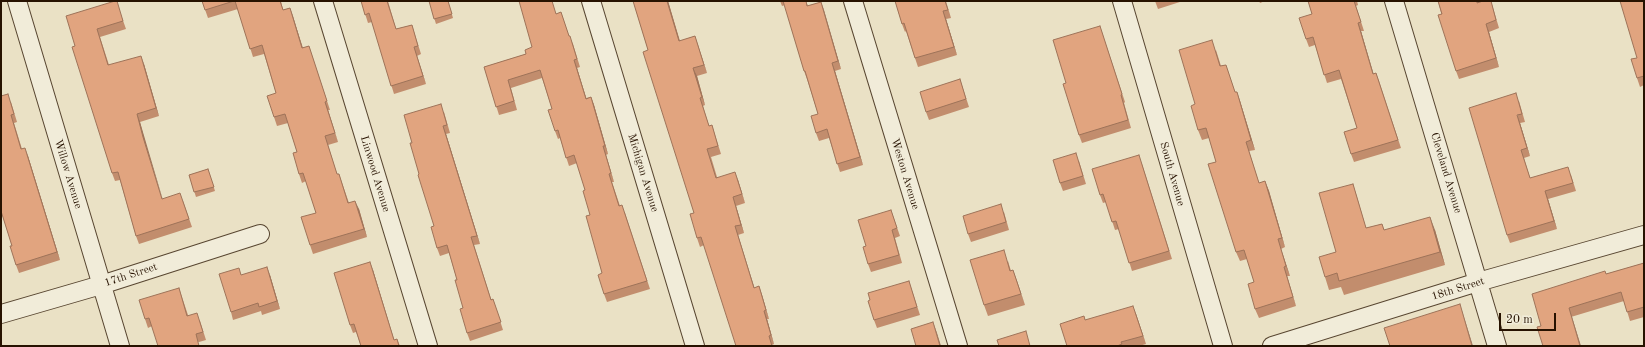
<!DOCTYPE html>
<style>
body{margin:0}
#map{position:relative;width:1645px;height:347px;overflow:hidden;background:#eae1c5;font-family:"Old Standard TT",serif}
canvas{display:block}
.frame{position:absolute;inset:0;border:2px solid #271200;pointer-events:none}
.scale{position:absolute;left:1499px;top:313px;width:57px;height:18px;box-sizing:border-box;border:2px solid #271200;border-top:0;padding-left:5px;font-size:12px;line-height:14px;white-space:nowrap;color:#271200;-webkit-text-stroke:3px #f1ecd9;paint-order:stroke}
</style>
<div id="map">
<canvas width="1645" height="347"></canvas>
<div class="frame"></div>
<div class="scale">20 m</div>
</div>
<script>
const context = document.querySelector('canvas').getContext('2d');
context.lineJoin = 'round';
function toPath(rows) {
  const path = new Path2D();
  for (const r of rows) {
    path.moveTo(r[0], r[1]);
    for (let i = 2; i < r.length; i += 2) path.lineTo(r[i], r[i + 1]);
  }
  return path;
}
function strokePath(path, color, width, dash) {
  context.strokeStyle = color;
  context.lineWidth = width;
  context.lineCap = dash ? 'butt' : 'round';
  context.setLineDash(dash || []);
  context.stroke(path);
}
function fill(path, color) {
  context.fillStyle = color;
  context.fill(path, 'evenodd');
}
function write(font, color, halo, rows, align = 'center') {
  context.font = font + ' "Old Standard TT",serif';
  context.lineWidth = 3;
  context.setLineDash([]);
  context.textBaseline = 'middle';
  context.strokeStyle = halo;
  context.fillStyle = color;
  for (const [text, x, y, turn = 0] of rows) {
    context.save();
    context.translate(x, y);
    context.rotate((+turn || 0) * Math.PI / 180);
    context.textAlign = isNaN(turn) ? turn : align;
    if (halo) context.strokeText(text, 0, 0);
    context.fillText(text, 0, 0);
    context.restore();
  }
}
const street = toPath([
 [17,1,120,346],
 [323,1,428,346],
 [591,1,695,346],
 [853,1,958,346],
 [1122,1,1223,346],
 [1394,1,1497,346],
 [1,314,101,285,260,234],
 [1272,346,1478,282,1644,235]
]);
strokePath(street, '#584631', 20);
strokePath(street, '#f1ecd9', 18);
fill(toPath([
 [202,1,281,1,283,10,290,8,303,48,309,46,330,110,328,110,338,142,328,145,337,174,339,174,349,203,359,209,367,237,313,254,310,245,316,213,306,181,302,183,299,174,297,152,288,123,277,126,274,117,276,93,264,54,253,57,238,9,208,18],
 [361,1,388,1,396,29,412,25,421,54,417,56,426,84,394,94,372,22,368,23],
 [429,1,448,1,453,18,436,24],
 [633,1,668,1,680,41,695,36,707,73,697,76,705,105,703,106,709,126,712,125,721,154,711,157,717,177,738,180,745,203,736,206,744,233,738,235,754,288,759,286,762,295,769,319,767,319,774,344,772,345,704,245,700,247,697,238,694,213,648,50],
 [780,1,806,1,808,6,821,2,841,69,835,71,863,165,840,172,829,138,819,141,816,133,818,114,807,79,804,71,785,5,782,6],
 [895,1,946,1,951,18,946,19,957,55,918,67,906,31,905,32,902,24],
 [1155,1,1183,1,1158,9],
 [1259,1,1265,1,1260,3],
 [1308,1,1357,1,1358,5,1356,6,1364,31,1361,31,1373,74,1376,73,1379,81,1401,148,1354,162,1351,154,1357,128,1341,79,1327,83,1315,45,1309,47,1306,39,1312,14],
 [1438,1,1477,1,1478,2,1491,1,1499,28,1489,32,1499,67,1459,79,1456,71],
 [1644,1,1644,85,1640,87,1637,78,1637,58],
 [119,9,126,29,100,37,109,65,144,64,159,116,140,122,146,145,162,199,183,201,192,227,139,244,136,236,120,180,115,181,112,173,75,46],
 [561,12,569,36,573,44,580,67,577,68,586,98,591,97,594,105,608,154,606,155,614,182,612,182,620,206,625,213,650,289,607,302,604,294,602,273,590,215,585,190,577,163,569,166,560,138,558,139,555,131,552,109,542,78,511,88,517,110,499,115,484,67,526,54,532,47,556,14],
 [1100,26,1125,102,1124,103,1131,128,1082,143,1079,135,1066,83],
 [1216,50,1221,66,1226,65,1235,92,1237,92,1240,101,1255,150,1249,151,1259,183,1265,181,1269,191,1285,247,1281,249,1290,276,1287,276,1296,306,1259,318,1255,309,1254,282,1247,259,1240,261,1236,252,1216,162,1209,138,1202,140,1198,130,1195,104],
 [960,79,969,107,929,120,926,112],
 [1519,101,1525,122,1520,123,1530,156,1524,158,1530,178,1571,175,1576,191,1548,199,1557,229,1510,243,1507,235],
 [11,102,17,122,14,123,22,149,28,156,60,260,19,273,16,265,12,246,1,211],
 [444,112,450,133,446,134,480,244,474,245,491,299,493,299,503,330,470,341,467,333,463,308,457,280,449,253,440,256,437,248,434,226,419,174,412,143],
 [1079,161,1086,184,1063,191,1060,183],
 [1142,164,1172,259,1132,271,1119,229,1115,230,1106,202,1103,203,1100,195],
 [208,169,215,191,196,197,189,175],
 [1353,184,1357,197,1366,228,1382,224,1384,230,1435,230,1445,265,1344,295,1341,287,1329,290,1325,277,1336,252],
 [891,210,900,236,895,238,902,263,871,272,868,264,866,246],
 [1004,212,1009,230,971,242,968,234],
 [1008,261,1011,271,1013,270,1025,305,988,316,984,305],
 [1644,263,1644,317,1630,321,1624,301,1541,326,1606,274],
 [373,270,394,340,397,339,400,346,361,346,356,332,353,333,350,325],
 [242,275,270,275,280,309,262,315,261,311,233,320,231,312],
 [909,281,920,315,877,328,874,320,870,300],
 [179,288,188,315,200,321,206,340,199,342,152,326,148,328,145,319],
 [1136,314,1146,344,1139,346,1067,346,1085,320]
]), '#c28d6d');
fill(toPath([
 [667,1,668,1,682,49,679,41],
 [821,2,824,10,841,69,838,61],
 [290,8,293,16,305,56,302,48],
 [943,11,946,19,957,55,954,47],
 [1358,23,1361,31,1376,82,1373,74],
 [1486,24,1489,32,1499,67,1496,58],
 [695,36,698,45,707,73,704,65],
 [414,47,417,56,426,84,423,76],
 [141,56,144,64,159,116,156,108],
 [574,60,577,68,589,107,586,99],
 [832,63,835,71,863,165,860,157],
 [693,68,697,76,705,105,702,97],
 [1237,92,1240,101,1255,150,1251,140],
 [591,97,594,105,608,154,605,146],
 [325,102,328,110,338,142,335,133],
 [137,114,140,122,165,207,143,137],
 [1517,115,1520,123,1530,156,1527,148],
 [443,126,446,134,480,244,477,236],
 [603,146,606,155,614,182,611,173],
 [25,148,28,156,60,260,57,252],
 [735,172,738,180,745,203,742,194],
 [1265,181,1269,191,1285,247,1282,238],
 [1545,191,1548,199,1557,229,1554,221],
 [733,197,736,206,744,233,741,225],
 [355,201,359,209,367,237,364,229],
 [1430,217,1435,230,1445,265,1440,252],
 [735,226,738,235,757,296,754,288],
 [1278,239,1281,249,1290,276,1286,266],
 [370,262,373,270,396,346,394,340],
 [267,267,270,275,280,309,277,301],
 [1284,267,1287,276,1296,306,1293,297],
 [1013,270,1017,281,1025,305,1021,294],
 [759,286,762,295,769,319,766,310],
 [1460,304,1463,314,1473,346,1472,346],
 [1133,306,1136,314,1146,344,1143,336],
 [1569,308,1572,317,1581,346,1580,346],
 [764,311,767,319,774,344,771,335],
 [933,322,937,333,941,346,940,346]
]), '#9e7359');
const building = toPath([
 [115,1,117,1,123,21,97,29,108,65,141,56,156,108,137,114,143,137,162,199,180,193,189,219,136,236,118,172,112,173,72,47,75,46,66,16,115,1],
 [202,1,234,1,205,10,202,1],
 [235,1,280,1,283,10,290,8,302,48,309,46,327,101,325,102,335,133,325,136,337,174,339,174,348,203,355,201,364,229,310,245,301,217,316,213,303,173,299,174,293,153,297,152,285,114,274,117,267,96,276,93,262,45,250,49,235,1],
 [361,1,387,1,396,29,412,25,418,46,414,47,423,76,391,86,369,13,365,15,361,1],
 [429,1,448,1,452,14,434,19,429,1],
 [519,1,552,1,556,14,561,12,569,36,570,36,577,59,574,60,586,99,591,97,605,146,603,146,611,173,609,174,619,206,622,205,647,281,604,294,598,275,602,273,586,216,590,215,583,191,585,190,574,155,566,158,558,130,555,131,548,110,552,109,540,70,508,80,514,101,496,107,484,67,526,54,525,50,532,47,519,1],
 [633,1,667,1,679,41,695,36,704,65,693,68,702,97,700,98,709,126,712,125,718,146,707,149,716,178,735,172,742,194,733,197,741,225,735,226,754,288,759,286,766,310,764,311,771,335,769,336,772,346,736,346,701,237,697,238,690,214,694,213,643,52,648,50,633,1],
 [783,1,806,1,807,6,821,2,838,61,832,63,860,157,837,164,827,129,816,133,811,116,818,114,805,71,804,71,783,1],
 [895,1,945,1,948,10,943,11,954,47,915,58,904,23,902,24,895,1],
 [1308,1,1354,1,1361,22,1358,23,1373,74,1376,73,1398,140,1351,154,1344,132,1357,128,1339,70,1324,75,1313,37,1306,39,1299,18,1312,14,1308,1],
 [1438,1,1477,1,1477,3,1483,1,1491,1,1496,20,1486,24,1496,58,1456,71,1438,15,1442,14,1438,1],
 [1620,1,1644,1,1644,76,1637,78,1631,59,1637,58,1620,1],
 [1100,26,1122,94,1121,95,1128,120,1079,135,1063,84,1066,83,1053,40,1100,26],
 [1212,40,1220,66,1226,65,1235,92,1237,92,1251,140,1246,142,1259,183,1265,181,1282,238,1278,239,1286,266,1284,267,1293,297,1255,309,1248,284,1254,282,1244,250,1236,252,1208,164,1216,162,1206,128,1198,130,1191,106,1195,104,1179,50,1212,40],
 [960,79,966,99,926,112,920,92,960,79],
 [1516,93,1522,114,1517,115,1527,148,1521,150,1530,178,1568,167,1573,183,1545,191,1554,221,1507,235,1469,108,1516,93],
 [8,94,14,114,11,115,21,149,25,148,57,252,16,265,10,246,12,246,1,211,1,96,8,94],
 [441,104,447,125,443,126,477,236,471,237,491,300,493,299,501,322,467,333,460,309,463,308,455,280,457,280,447,245,437,248,431,227,434,226,418,175,419,174,410,143,412,143,404,115,441,104],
 [1076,153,1083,176,1060,183,1053,160,1076,153],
 [1139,155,1169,251,1129,263,1116,221,1112,222,1103,194,1100,195,1092,169,1139,155],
 [208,169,214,187,194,192,189,175,208,169],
 [1353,184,1366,228,1382,224,1384,230,1430,217,1440,252,1339,281,1337,273,1325,277,1319,257,1336,252,1319,193,1353,184],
 [1001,204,1006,222,968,234,963,216,1001,204],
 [891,210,897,228,892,230,899,255,868,264,863,247,866,246,858,220,891,210],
 [1004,250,1010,271,1013,270,1021,294,984,305,970,260,1004,250],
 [370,262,394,340,397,339,399,346,361,346,354,324,350,325,334,273,370,262],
 [1644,263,1644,307,1627,312,1621,292,1569,308,1580,346,1543,346,1537,327,1541,326,1532,294,1605,271,1606,274,1644,263],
 [267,267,277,301,259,307,258,303,231,312,219,274,239,268,241,275,267,267],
 [909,281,917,307,874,320,868,301,870,300,868,293,909,281],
 [179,288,187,316,197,313,203,332,196,334,199,346,158,346,149,318,145,319,139,300,179,288],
 [1460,304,1472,346,1390,346,1384,328,1460,304],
 [1133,306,1143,336,1121,342,1122,344,1117,346,1067,346,1060,324,1084,316,1085,320,1133,306],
 [933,322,940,346,916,346,911,329,933,322],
 [1026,331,1030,346,999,346,997,340,1026,331]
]);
fill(building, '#e1a47f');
strokePath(building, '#9e7359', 1);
write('11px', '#271200', '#f1ecd9', [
 ["Michigan Avenue",643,173,73],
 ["Cleveland Avenue",1446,173,73],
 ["Willow Avenue",68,174,73],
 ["Linwood Avenue",375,174,73],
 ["Weston Avenue",905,174,73],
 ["South Avenue",1172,174,74],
 ["17th Street",131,275,-18],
 ["18th Street",1458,289,-17]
]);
</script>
